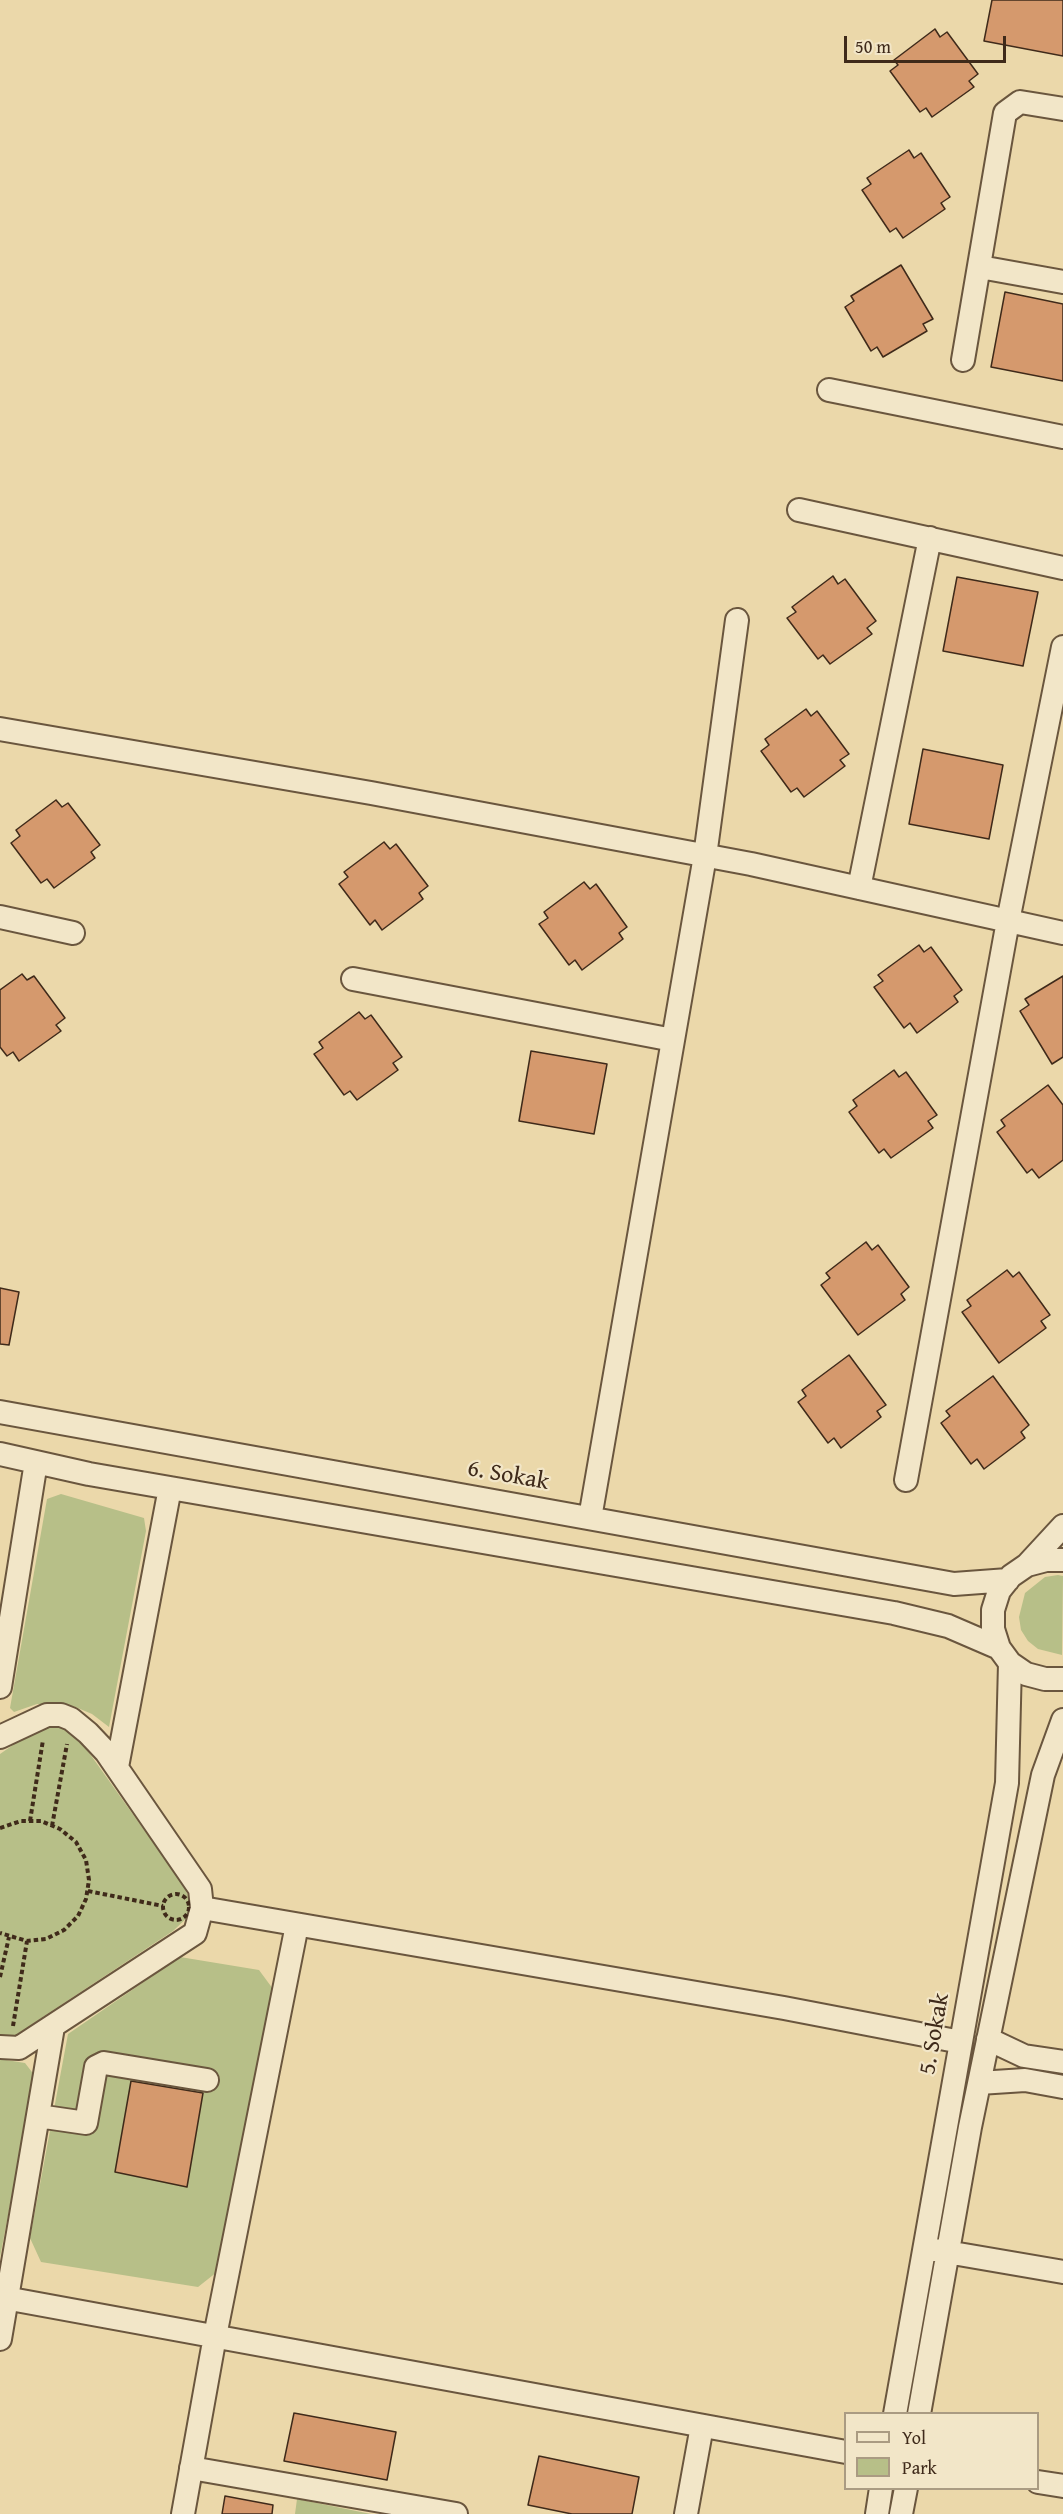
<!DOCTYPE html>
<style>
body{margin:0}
#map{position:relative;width:1063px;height:2514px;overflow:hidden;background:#ebd8aa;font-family:"Gentium Book Plus",serif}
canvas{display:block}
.legend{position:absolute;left:844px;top:2412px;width:195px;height:78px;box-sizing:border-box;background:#f2e6c8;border:2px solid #aa9b82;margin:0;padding:8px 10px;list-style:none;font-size:18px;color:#3f2a1a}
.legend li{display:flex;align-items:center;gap:12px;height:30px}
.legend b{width:30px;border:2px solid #aa9b82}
.scale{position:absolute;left:844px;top:36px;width:162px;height:27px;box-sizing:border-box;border:3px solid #3f2a1a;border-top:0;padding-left:8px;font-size:18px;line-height:21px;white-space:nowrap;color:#3f2a1a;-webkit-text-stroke:4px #f2e6c8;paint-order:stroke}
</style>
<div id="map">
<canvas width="1063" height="2514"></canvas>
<ul class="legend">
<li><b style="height:8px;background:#f2e6c8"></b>Yol</li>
<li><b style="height:16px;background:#b7bf88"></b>Park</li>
</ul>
<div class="scale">50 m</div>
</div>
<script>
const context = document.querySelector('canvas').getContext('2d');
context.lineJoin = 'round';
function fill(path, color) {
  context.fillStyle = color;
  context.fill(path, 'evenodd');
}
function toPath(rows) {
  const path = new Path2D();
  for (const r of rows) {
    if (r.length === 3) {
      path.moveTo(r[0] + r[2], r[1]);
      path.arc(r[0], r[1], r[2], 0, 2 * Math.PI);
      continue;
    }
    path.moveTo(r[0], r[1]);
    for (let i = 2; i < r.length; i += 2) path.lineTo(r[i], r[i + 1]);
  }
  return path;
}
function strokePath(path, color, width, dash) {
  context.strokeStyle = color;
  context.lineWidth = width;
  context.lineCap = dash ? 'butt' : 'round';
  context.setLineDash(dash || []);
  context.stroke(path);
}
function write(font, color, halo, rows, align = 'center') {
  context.font = font + ' "Gentium Book Plus",serif';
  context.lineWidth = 4.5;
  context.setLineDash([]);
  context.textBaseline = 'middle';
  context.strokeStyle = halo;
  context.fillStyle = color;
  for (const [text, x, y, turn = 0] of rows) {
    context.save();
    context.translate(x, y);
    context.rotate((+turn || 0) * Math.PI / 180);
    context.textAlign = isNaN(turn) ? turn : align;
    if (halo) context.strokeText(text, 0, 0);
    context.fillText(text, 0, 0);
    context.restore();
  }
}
fill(toPath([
 [61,1494,144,1518,146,1531,109,1727,92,1714,73,1706,37,1704,14,1712,10,1708,47,1499],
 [1058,1575,1063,1576,1062,1655,1038,1649,1028,1641,1021,1630,1019,1617,1025,1593,1045,1577],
 [54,1723,75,1733,184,1886,192,1906,189,1916,173,1931,14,2036,0,2037,0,1754,36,1729],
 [180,1957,259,1970,273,1989,217,2272,198,2287,41,2262,30,2238,68,2034],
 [0,2059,25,2063,35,2076,0,2257],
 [297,2499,371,2514,295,2514]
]), '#b7bf88');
const building = toPath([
 [992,0,1063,0,1063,56,984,41,992,0],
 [935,29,940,37,947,32,978,74,969,81,974,87,932,117,926,108,920,112,890,71,898,65,894,60,935,29],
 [909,150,914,158,921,153,950,197,941,203,945,209,903,238,896,228,890,232,862,190,871,184,867,178,909,150],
 [901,265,933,319,923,324,927,331,883,357,877,347,871,351,845,307,854,301,851,296,901,265],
 [1005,292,1063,304,1063,381,991,367,1005,292],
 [833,576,838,584,845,579,876,621,867,628,872,634,830,664,823,655,818,659,787,618,796,612,792,607,833,576],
 [957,577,1038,592,1023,666,943,651,957,577],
 [806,709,811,716,817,711,849,754,840,760,845,766,804,797,797,788,791,792,761,751,769,745,765,739,806,709],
 [923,749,1003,765,989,839,909,824,923,749],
 [56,800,62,807,68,803,100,845,91,852,95,858,54,888,47,879,41,883,11,843,20,836,16,830,56,800],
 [384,842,390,849,396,844,428,886,419,893,423,899,382,930,375,920,370,925,339,884,348,877,344,872,384,842],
 [584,882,590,889,596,884,627,927,619,933,623,939,582,970,575,960,569,965,539,924,548,918,544,912,584,882],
 [919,945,924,952,931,947,962,990,954,996,958,1002,917,1033,910,1023,904,1028,874,987,883,981,878,975,919,945],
 [22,974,27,980,34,976,65,1018,56,1025,61,1031,19,1061,13,1052,7,1056,0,1047,0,990,22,974],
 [1063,976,1063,1057,1052,1064,1020,1011,1029,1005,1025,999,1063,976],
 [359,1012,365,1019,371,1015,402,1057,393,1063,398,1070,357,1100,350,1091,344,1095,314,1054,323,1048,319,1042,359,1012],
 [531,1051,607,1064,594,1134,519,1121,531,1051],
 [894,1070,899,1077,906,1072,937,1115,928,1121,933,1128,891,1158,884,1149,879,1153,849,1112,857,1106,853,1100,894,1070],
 [1048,1085,1063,1105,1063,1160,1039,1178,1032,1169,1027,1173,997,1132,1005,1126,1001,1120,1048,1085],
 [866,1242,872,1250,878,1245,909,1287,901,1294,905,1300,858,1335,821,1285,830,1278,826,1273,866,1242],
 [1007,1270,1013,1277,1019,1272,1050,1315,1041,1321,1046,1328,999,1363,962,1312,971,1306,967,1300,1007,1270],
 [0,1288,19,1292,9,1345,0,1344,0,1288],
 [849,1355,886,1405,877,1411,881,1417,841,1448,834,1438,828,1443,798,1402,806,1396,802,1390,849,1355],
 [993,1376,1029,1425,1021,1432,1025,1438,984,1469,977,1459,971,1464,941,1423,950,1416,946,1411,993,1376],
 [131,2081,203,2093,187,2187,115,2172,131,2081],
 [294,2413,396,2432,387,2480,284,2461,294,2413],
 [539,2456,639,2477,632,2514,572,2514,528,2505,539,2456],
 [225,2496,273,2505,272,2514,222,2514,225,2496]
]);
fill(building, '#d5996d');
strokePath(building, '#3f2a1a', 1.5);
const minor = toPath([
 [980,267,1063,282],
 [963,360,1005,113,1020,102,1063,109],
 [829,390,1063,437],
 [799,510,1063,568],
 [0,729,371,793,751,864,1063,933],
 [859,888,930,538],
 [0,917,73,933],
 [353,979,673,1040],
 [0,1412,954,1584,1008,1580],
 [0,1454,89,1474,894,1613,948,1626,999,1648],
 [906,1480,1008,921,1063,647],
 [590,1518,705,856,737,620],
 [1063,1560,1046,1560,1027,1565,1011,1576,999,1591,993,1610,993,1629,999,1648,1010,1663,1026,1674,1045,1679,1063,1679],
 [1027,1565,1063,1526],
 [0,1687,36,1462],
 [0,1737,47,1715,61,1715,71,1719,88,1733,106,1752,200,1889,202,1908,195,1933,19,2048,0,2047],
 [117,1767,170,1488],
 [202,1908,784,2008,961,2042],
 [988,2039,1024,2056,1063,2062],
 [979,2083,1025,2080,1063,2087],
 [38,2116,86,2123,96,2067,104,2063,207,2080],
 [935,2250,1063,2272],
 [0,2297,846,2452],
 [0,2339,53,2027],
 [895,2414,1007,1783,1010,1663],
 [919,2414,970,2127,1043,1775,1063,1720],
 [191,2468,456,2514],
 [1038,2482,1063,2486],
 [183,2514,215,2336,297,1925],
 [686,2514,702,2426],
 [877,2514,881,2488],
 [901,2514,906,2488]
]);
strokePath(minor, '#6a563e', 26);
strokePath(toPath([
 [30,1821,43,1740],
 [52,1826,67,1744],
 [0,1828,21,1821,41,1821,60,1829,76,1842,86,1860,89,1880,86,1899,78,1916,64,1930,46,1939,27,1941,0,1933],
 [88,1891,163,1906],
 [176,1907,13],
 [0,1977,9,1937],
 [13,2026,27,1941]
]), '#3f2a1a', 4, [4.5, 3]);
strokePath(minor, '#f2e6c8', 22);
write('24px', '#3f2a1a', '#f2e6c8', [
 ["6. Sokak",508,1476,10],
 ["5. Sokak",935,2034,-80]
]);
</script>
